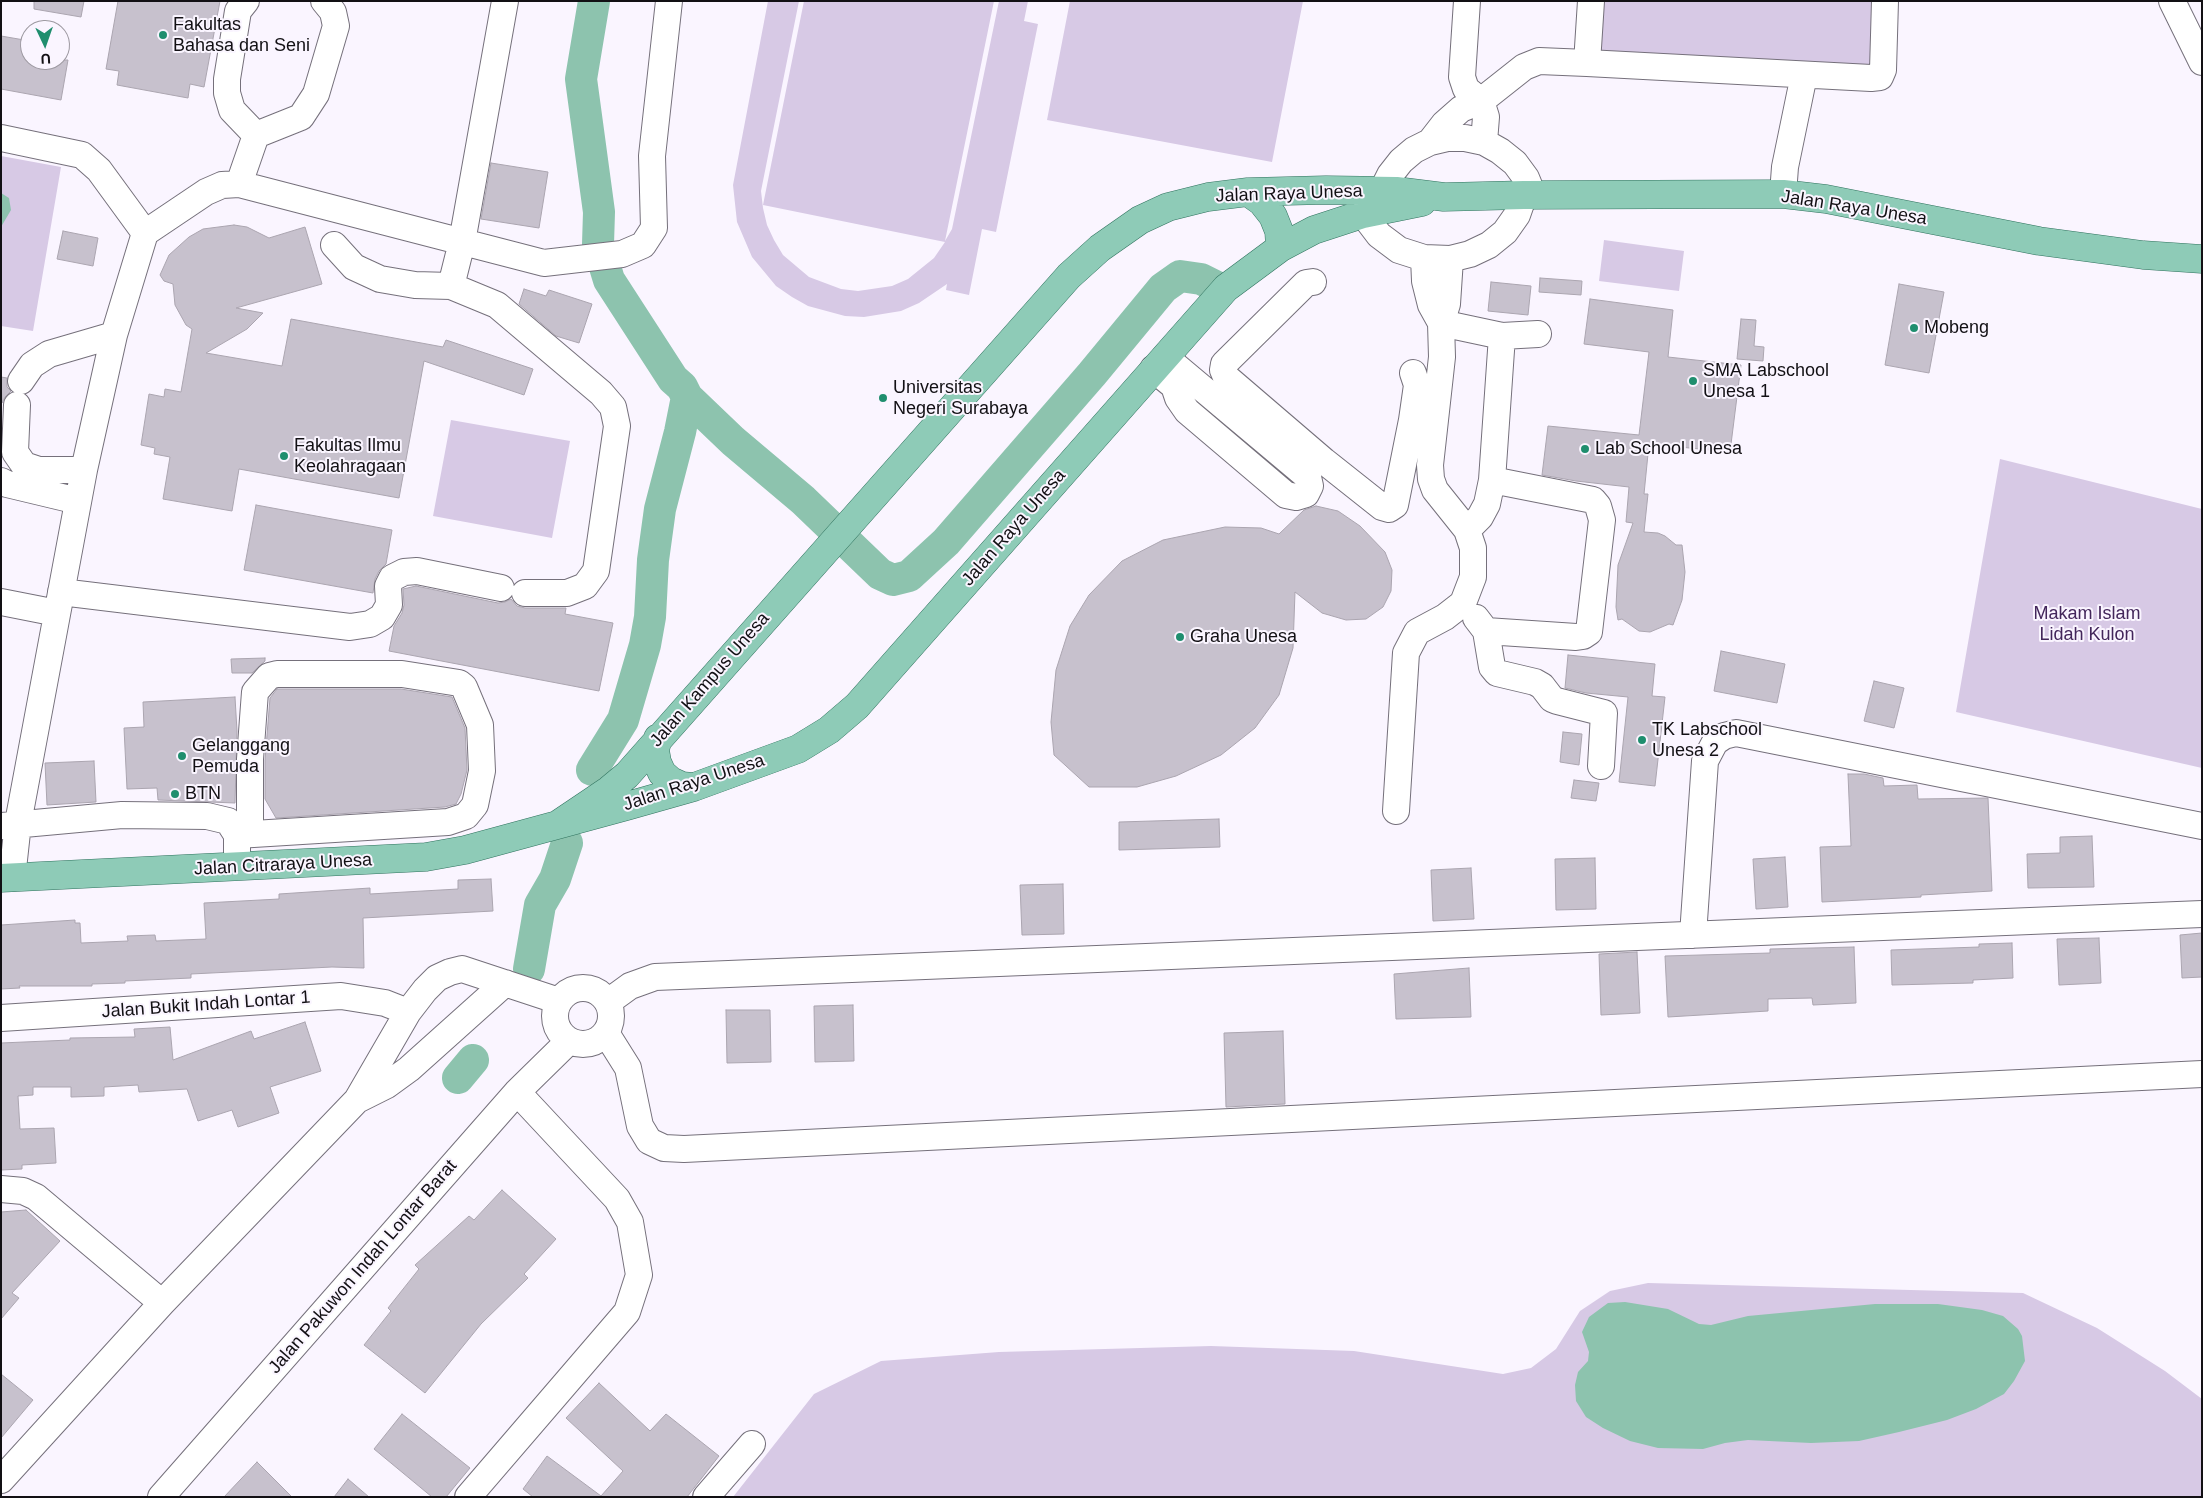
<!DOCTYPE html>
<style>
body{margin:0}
#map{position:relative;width:2203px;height:1498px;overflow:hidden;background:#faf5ff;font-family:Helvetica,sans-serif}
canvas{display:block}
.frame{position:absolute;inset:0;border:2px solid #121014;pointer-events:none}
.north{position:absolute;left:20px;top:20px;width:50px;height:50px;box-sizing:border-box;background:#faf5ff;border:1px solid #9d99a1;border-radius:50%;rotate:177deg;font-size:14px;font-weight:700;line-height:20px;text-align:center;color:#121014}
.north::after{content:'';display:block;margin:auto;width:18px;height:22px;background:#1f8e6e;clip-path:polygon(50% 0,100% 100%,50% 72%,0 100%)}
</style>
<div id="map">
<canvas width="2203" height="1498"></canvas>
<div class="frame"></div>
<div class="north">U</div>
</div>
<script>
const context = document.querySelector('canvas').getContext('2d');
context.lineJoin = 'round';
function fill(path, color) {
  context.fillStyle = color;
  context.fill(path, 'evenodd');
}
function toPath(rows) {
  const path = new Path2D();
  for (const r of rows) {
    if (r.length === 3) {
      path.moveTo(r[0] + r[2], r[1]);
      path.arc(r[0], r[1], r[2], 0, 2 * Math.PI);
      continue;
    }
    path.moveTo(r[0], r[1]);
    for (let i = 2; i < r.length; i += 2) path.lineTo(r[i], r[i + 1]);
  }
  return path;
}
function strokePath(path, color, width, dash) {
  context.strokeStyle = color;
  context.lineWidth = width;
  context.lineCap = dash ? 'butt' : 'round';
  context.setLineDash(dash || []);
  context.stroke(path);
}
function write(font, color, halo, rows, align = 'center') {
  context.font = font + ' Helvetica,sans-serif';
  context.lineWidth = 4;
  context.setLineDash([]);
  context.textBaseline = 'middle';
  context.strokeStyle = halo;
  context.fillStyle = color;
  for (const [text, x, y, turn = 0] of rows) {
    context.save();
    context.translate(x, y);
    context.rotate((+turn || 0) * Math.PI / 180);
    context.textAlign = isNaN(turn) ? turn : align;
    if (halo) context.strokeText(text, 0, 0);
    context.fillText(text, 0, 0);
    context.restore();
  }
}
fill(toPath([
 [768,1,799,1,761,191,763,208,767,225,774,240,783,255,809,277,841,289,858,291,892,286,908,279,934,258,945,242,763,205,804,1,994,1,945,241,952,229,999,1,1028,1,1024,21,1038,24,996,232,982,229,969,295,946,290,947,284,919,303,901,311,864,317,845,316,808,306,792,297,776,286,752,257,737,222,733,185],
 [1070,1,1303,1,1272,162,1047,120],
 [1597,1,1874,1,1871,70,1594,56],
 [1,156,61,167,33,331,1,326],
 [1604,240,1684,251,1679,291,1599,281],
 [451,420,570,441,552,538,433,516],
 [2000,459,2202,509,2202,768,1956,712],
 [1648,1283,2023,1293,2097,1328,2165,1371,2202,1399,2202,1497,733,1497,814,1394,881,1361,999,1352,1211,1346,1354,1351,1503,1374,1531,1368,1556,1349,1580,1311,1610,1291]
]), '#d7c9e5');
fill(toPath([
 [1,193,9,198,11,210,1,227],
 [1625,1302,1668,1309,1699,1324,1711,1325,1748,1316,1875,1304,1938,1304,1982,1310,2003,1316,2018,1329,2022,1336,2025,1361,2014,1381,2004,1394,1976,1409,1947,1420,1899,1432,1859,1441,1811,1443,1748,1440,1725,1443,1703,1449,1658,1448,1630,1441,1603,1428,1586,1417,1576,1401,1575,1385,1578,1372,1588,1361,1589,1352,1582,1332,1589,1317,1608,1303]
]), '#8dc3ae');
strokePath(toPath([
 [687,397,733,441,803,500,880,574,893,580,909,576,946,542,1092,374,1163,288,1180,276,1201,279,1217,287],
 [592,770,623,720,645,645,650,617,653,560,660,509,680,432,687,397,682,387,673,379,609,280,598,244,599,212,581,79,594,1],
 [529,969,540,905,555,879,567,843],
 [458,1078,473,1060]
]), '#8dc3ae', 32);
const building = toPath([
 [34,1,84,1,81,17,34,9,34,1],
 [118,1,220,1,204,87,190,84,188,98,117,85,119,71,106,69,118,1],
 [1,36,30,41,30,60,68,60,61,100,1,89,1,36],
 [491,163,548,172,539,228,481,219,491,163],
 [234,225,247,227,269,238,305,227,322,284,236,308,263,313,247,329,206,353,282,366,291,319,443,347,446,340,533,369,524,395,424,361,399,498,239,469,232,511,163,499,170,457,154,454,155,448,141,445,149,394,164,397,165,389,181,392,192,329,186,325,175,305,173,284,164,281,160,275,169,255,189,237,203,229,234,225],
 [63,231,98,238,93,266,57,259,63,231],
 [1540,278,1582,281,1581,295,1539,292,1540,278],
 [1491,282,1531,286,1528,315,1488,311,1491,282],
 [1899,284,1944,292,1929,373,1885,365,1899,284],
 [524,289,546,296,549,290,592,304,579,343,556,336,519,304,524,289],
 [1590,299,1673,310,1668,357,1741,365,1730,452,1649,444,1644,494,1648,494,1644,532,1658,533,1665,536,1676,545,1682,545,1685,572,1682,600,1673,625,1669,624,1650,632,1639,631,1622,619,1618,620,1616,607,1618,565,1633,523,1626,522,1629,487,1576,481,1542,475,1548,426,1639,435,1649,352,1584,344,1590,299],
 [1741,319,1756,320,1754,346,1764,347,1763,361,1737,359,1741,319],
 [1,377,7,378,7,387,11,391,5,397,2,403,1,377],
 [256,505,392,530,386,564,379,571,375,579,373,593,244,570,256,505],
 [1316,506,1338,511,1360,526,1385,552,1392,570,1391,591,1383,607,1366,619,1346,620,1322,613,1295,592,1293,648,1279,695,1255,728,1221,755,1176,776,1137,787,1089,787,1054,755,1051,722,1056,670,1070,626,1089,595,1122,561,1163,540,1225,527,1261,528,1279,534,1304,510,1316,506],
 [416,586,498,603,505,602,511,599,517,606,525,608,566,608,565,614,613,623,599,691,389,651,394,626,402,613,404,605,403,589,416,586],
 [1721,651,1785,664,1777,703,1714,691,1721,651],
 [1568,655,1655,664,1652,696,1665,697,1655,786,1619,782,1628,697,1586,693,1565,688,1568,655],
 [265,658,265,661,252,673,232,673,231,659,265,658],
 [1874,681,1904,688,1894,728,1864,721,1874,681],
 [277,689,401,689,452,697,465,728,467,770,461,794,456,804,445,807,276,818,265,799,265,760,270,698,277,689],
 [235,697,237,731,235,803,158,800,157,788,127,789,124,728,144,727,143,702,235,697],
 [1563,732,1582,734,1579,765,1560,762,1563,732],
 [94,761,96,802,47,805,45,763,94,761],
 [1848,774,1864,774,1883,778,1884,786,1917,785,1918,799,1988,798,1992,891,1921,895,1921,897,1822,902,1820,847,1851,846,1848,774],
 [1574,780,1599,783,1596,801,1571,798,1574,780],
 [1219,819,1220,847,1119,850,1119,822,1219,819],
 [2092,836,2094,887,2028,888,2027,854,2060,853,2060,837,2092,836],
 [1785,857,1788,907,1756,909,1753,859,1785,857],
 [1595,858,1596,909,1556,910,1555,859,1595,858],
 [1471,868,1474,919,1433,921,1431,870,1471,868],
 [491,879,493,911,363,918,364,968,332,967,191,974,191,978,125,981,125,983,92,984,92,986,19,986,20,988,1,989,1,925,75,920,75,923,80,923,81,943,128,941,127,936,155,935,156,941,206,939,204,903,279,899,279,894,370,888,370,894,458,889,458,880,491,879],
 [1063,884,1064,934,1022,935,1020,885,1063,884],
 [2202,933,2202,977,2182,978,2180,935,2202,933],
 [2099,938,2101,983,2059,985,2057,939,2099,938],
 [2012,943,2013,978,1973,980,1973,983,1892,985,1891,950,1979,947,1979,944,2012,943],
 [1854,947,1856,1003,1813,1005,1812,998,1768,999,1768,1011,1668,1017,1665,956,1770,953,1770,949,1854,947],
 [1637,952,1640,1013,1601,1015,1599,954,1637,952],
 [1469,968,1471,1017,1396,1019,1394,974,1469,968],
 [853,1005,854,1061,815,1062,814,1006,853,1005],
 [726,1010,770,1010,771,1062,727,1063,726,1010],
 [305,1022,321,1071,270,1087,279,1113,238,1127,232,1110,198,1121,187,1089,139,1092,138,1085,104,1087,104,1096,71,1097,71,1087,33,1087,33,1095,18,1096,20,1129,54,1128,56,1163,22,1165,22,1169,1,1170,1,1043,70,1040,70,1038,135,1037,134,1029,170,1027,173,1060,251,1031,254,1039,305,1022],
 [1283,1031,1285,1104,1226,1107,1224,1033,1283,1031],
 [502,1190,556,1239,524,1274,528,1278,481,1324,425,1393,364,1345,391,1311,388,1308,419,1269,415,1265,469,1216,474,1220,502,1190],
 [26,1210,60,1241,12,1293,19,1298,1,1319,1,1212,26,1210],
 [1,1374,33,1400,1,1438,1,1374],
 [599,1383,650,1431,666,1414,719,1456,687,1497,533,1497,523,1489,547,1456,601,1496,623,1471,566,1418,599,1383],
 [402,1414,470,1468,446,1497,432,1497,374,1449,402,1414],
 [257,1462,292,1497,224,1497,257,1462],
 [348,1479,369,1497,334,1497,348,1479]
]);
fill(building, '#c7c1cd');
strokePath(building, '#aba5b0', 1);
const minor = toPath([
 [246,1,238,11,227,79,227,93,232,110,256,135],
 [1467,1,1462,77,1466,89,1481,101,1486,117,1484,142],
 [1591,1,1587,63,1871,78,1880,77,1883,70,1885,1],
 [2172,1,2202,62],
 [1,138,82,155,99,170,145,233],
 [1430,142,1444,124,1461,109,1481,101,1524,67,1539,61,1587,63],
 [239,184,256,135,301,117,316,94,336,26,333,12,324,1],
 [1382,191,1390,175,1401,161,1414,150,1430,142,1447,138,1465,138,1484,142,1500,151,1515,163,1526,178,1533,195],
 [1783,194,1785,167,1804,75],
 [1363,214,1379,235,1399,250,1424,258,1450,259,1470,254,1489,245,1505,232,1517,215,1524,195],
 [334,245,354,267,380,279,415,285,451,286,497,305,601,393,613,407,617,426,596,571,585,586,567,593,525,593],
 [1450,259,1447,304,1441,323,1502,336,1538,334],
 [1313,282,1306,283,1224,364,1223,370,1226,377,1324,461,1382,507,1389,509,1395,505,1412,420,1417,385,1413,373],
 [451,286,462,242,505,1],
 [1153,369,1174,386,1178,398,1187,411,1286,495,1296,497,1306,494,1310,486,1308,477,1165,357],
 [21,381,32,365,49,354,114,335],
 [17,405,15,452,24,465,39,470,84,470],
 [1,481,7,484,78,501],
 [1467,530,1480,517,1487,504,1492,480,1502,336],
 [61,592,350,627,370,624,382,617,389,605,388,586,392,578,404,572,417,571,501,588],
 [1,602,57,613],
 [1476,618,1486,631,1492,667,1497,673,1535,682,1542,686,1552,699,1557,701,1604,713,1601,766],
 [1486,631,1576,637,1583,636,1589,632,1602,520,1598,506,1593,500,1492,480],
 [1396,811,1406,653,1417,632,1445,617,1463,603,1473,577,1473,548,1467,530,1435,490,1431,479,1430,465,1442,357,1441,323,1431,305,1425,281,1424,258],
 [2,826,122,815,207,816,228,821,237,835,237,852],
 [237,835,448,822,466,816,475,805,482,771,480,725,464,687,459,683,402,674,277,674,269,676,255,692,250,759,250,833],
 [12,878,18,823,84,470,114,335,145,233,206,192,222,185,239,184,544,263,622,254,643,245,654,228,652,156,669,1],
 [1693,935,1705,761,1715,742,1724,736,1736,733,2202,826],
 [583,1016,28],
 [608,1002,630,986,655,977,2202,914],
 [1,1018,341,996,385,1003,408,1012],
 [606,1033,628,1068,640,1126,649,1141,664,1148,684,1149,2202,1074],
 [357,1100,387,1085,409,1069,505,983],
 [1,1189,23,1191,36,1197,162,1303],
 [1,1480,162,1303,357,1100,408,1012,425,990,437,978,450,972,462,969,559,1001],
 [161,1497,517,1092,569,1041],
 [468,1497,627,1312,639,1275,630,1222,617,1199,517,1092],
 [706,1497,752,1444]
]);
const major = toPath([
 [1248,192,1262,202,1273,216,1279,231,1280,248],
 [658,738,655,750,657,762,662,773,671,781,682,786,694,787],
 [560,823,609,790,627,775,1069,276,1100,248,1140,220,1168,207,1208,197,1248,192,1326,190,1396,191,1444,197,1524,195,1783,194,1826,199,2039,241,2143,255,2202,259],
 [1,878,426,857,465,850,627,806,694,787,798,749,829,730,857,706,1226,288,1280,248,1314,230,1363,214,1422,202]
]);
strokePath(minor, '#75707b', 28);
strokePath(major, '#31735f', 29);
strokePath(minor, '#fff', 26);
strokePath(major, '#8ecbb7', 28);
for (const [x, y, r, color] of [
 [163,35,5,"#1f8e6e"],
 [1914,328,5,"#1f8e6e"],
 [1693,381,5,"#1f8e6e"],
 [883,398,5,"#1f8e6e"],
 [1585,449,5,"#1f8e6e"],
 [284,456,5,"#1f8e6e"],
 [1180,637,5,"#1f8e6e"],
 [1642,740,5,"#1f8e6e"],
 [182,756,5,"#1f8e6e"],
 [175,794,5,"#1f8e6e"]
]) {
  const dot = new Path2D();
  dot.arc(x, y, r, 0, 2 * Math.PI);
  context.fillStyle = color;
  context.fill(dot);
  strokePath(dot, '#faf5ff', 2);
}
write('18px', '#121014', '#faf5ff', [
 ["Fakultas",173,25],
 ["Bahasa dan Seni",173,46],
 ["Mobeng",1924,328],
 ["SMA Labschool",1703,371],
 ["Unesa 1",1703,392],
 ["Universitas",893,388],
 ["Negeri Surabaya",893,409],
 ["Fakultas Ilmu",294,446],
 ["Keolahragaan",294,467],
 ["Lab School Unesa",1595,449],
 ["Graha Unesa",1190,637],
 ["TK Labschool",1652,730],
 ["Unesa 2",1652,751],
 ["Gelanggang",192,746],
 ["Pemuda",192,767],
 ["BTN",185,794]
], 'left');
write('18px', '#121014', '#faf5ff', [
 ["Jalan Raya Unesa",1289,194,-2],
 ["Jalan Raya Unesa",1854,208,9],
 ["Jalan Raya Unesa",1014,528,-49],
 ["Jalan Kampus Unesa",710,680,-49],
 ["Jalan Raya Unesa",694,783,-18],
 ["Jalan Citraraya Unesa",283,865,-3],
 ["Jalan Bukit Indah Lontar 1",206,1005,-4],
 ["Jalan Pakuwon Indah Lontar Barat",363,1267,-49]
]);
write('18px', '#43265b', '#faf5ff', [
 ["Makam Islam",2087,614],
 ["Lidah Kulon",2087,635]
]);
</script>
